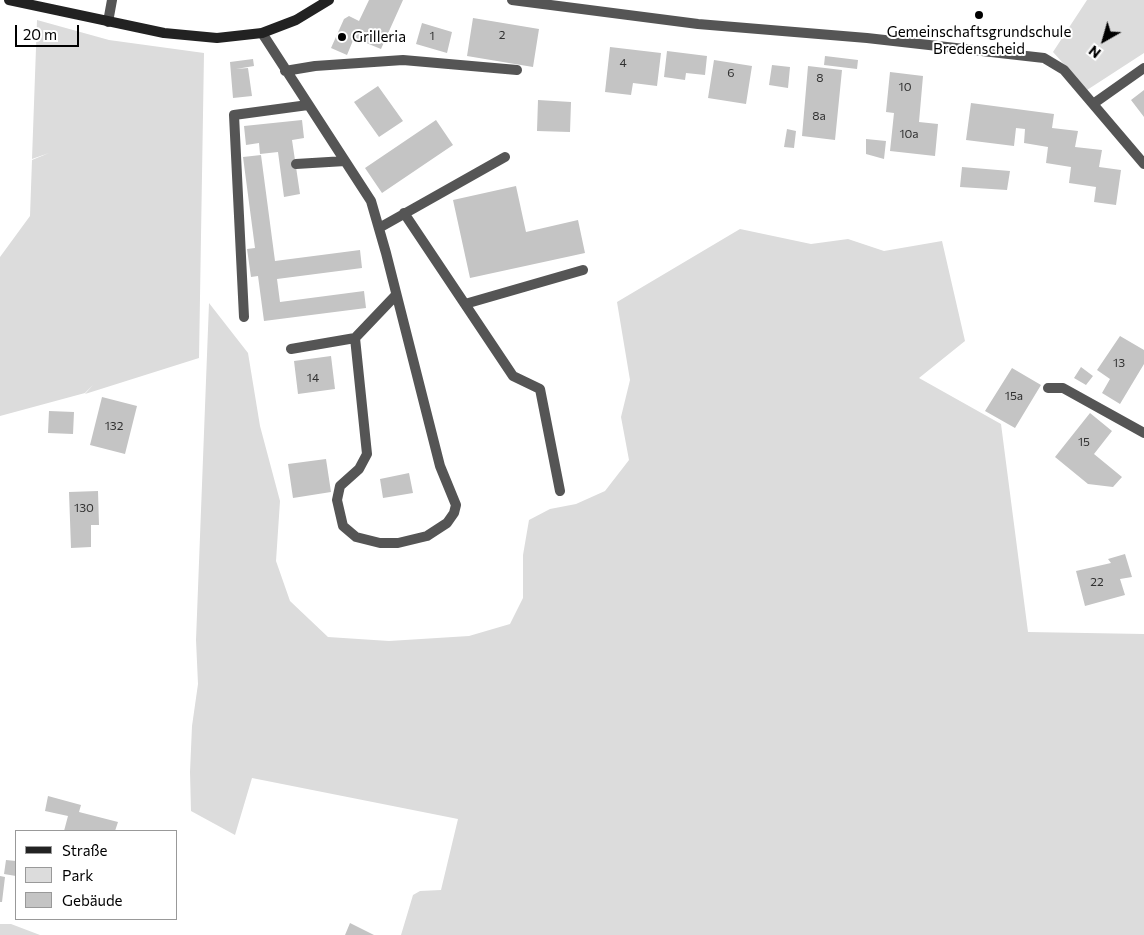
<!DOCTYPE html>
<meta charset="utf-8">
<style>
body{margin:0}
#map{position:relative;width:1144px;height:935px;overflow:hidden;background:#fff;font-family:Commissioner,sans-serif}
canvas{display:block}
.legend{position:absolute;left:15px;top:830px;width:162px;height:90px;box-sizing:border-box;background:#fff;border:1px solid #999;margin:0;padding:6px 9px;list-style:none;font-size:15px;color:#000}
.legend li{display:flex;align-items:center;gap:10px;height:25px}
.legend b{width:25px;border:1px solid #999}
.north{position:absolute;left:1079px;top:15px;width:50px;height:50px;-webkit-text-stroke:4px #fff;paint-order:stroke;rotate:218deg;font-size:14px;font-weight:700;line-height:20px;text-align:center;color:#000}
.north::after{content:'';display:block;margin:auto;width:18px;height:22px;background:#000;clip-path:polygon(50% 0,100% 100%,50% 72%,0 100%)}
.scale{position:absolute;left:15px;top:25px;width:64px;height:22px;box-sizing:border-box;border:2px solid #000;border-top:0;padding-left:6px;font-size:15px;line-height:18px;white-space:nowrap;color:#000;-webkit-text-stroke:4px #fff;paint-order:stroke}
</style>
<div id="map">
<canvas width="1144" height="935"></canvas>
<ul class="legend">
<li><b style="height:6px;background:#222"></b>Straße</li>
<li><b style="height:14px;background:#dcdcdc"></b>Park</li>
<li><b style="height:14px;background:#c4c4c4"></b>Gebäude</li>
</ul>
<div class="north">N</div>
<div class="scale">20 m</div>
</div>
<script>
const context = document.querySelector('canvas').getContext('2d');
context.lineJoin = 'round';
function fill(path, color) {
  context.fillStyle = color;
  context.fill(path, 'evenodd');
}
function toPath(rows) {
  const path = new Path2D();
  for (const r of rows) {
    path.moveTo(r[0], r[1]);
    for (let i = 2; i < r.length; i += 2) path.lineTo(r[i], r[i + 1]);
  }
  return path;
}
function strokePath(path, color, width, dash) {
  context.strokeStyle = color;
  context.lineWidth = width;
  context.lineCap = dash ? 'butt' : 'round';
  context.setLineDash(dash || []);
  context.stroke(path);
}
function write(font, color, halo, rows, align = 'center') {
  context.font = font + ' Commissioner,sans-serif';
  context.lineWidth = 4;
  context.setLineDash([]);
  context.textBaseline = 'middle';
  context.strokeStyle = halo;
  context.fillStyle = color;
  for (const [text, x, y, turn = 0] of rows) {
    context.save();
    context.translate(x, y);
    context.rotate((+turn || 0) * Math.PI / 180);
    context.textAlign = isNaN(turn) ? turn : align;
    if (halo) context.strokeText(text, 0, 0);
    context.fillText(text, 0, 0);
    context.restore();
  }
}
fill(toPath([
 [1087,0,1144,0,1144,53,1087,90,1053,52],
 [37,20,109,40,204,53,199,358,85,394,93,385,85,393,0,416,0,257,30,216,32,160,49,153,32,159],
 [740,229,811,244,848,239,884,251,942,241,965,341,919,378,1001,424,1028,632,1144,634,1144,935,401,935,413,895,420,891,441,890,458,819,252,778,235,835,191,811,190,772,192,726,198,684,196,640,209,303,248,353,260,426,280,501,276,561,290,601,328,637,389,641,469,636,510,624,523,598,523,555,529,520,550,509,576,504,605,491,629,460,621,417,630,380,617,302],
 [0,924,11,924,40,935,0,935]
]), '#dcdcdc');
fill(toPath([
 [369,0,403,0,381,49,354,38,347,55,331,48,344,19,349,16,359,21],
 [473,18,539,29,533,67,467,56],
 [422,23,452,32,447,53,416,44],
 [610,47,661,53,657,86,633,83,631,95,605,92],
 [667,51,707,56,705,75,686,73,685,80,664,77],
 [825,56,858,60,857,69,824,65],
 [253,59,254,66,236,69,248,68,252,96,233,98,230,62],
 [714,60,752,66,746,104,708,98],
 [772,65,790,67,788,88,769,85],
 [808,66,842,70,835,140,802,136],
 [890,72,923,76,919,122,938,124,935,156,890,151,894,113,886,112],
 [378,86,403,121,379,137,354,102],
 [1144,90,1144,117,1131,100],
 [538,100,571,102,570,132,537,131],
 [971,103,1054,114,1052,128,1078,131,1075,147,1102,150,1099,167,1121,170,1116,205,1094,202,1096,187,1069,183,1071,167,1046,163,1048,147,1024,143,1025,129,1016,128,1014,146,966,140],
 [302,120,304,138,292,140,300,194,284,197,278,152,260,154,259,143,246,145,244,126],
 [436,120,453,145,382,193,365,168],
 [787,129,796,131,794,148,784,147],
 [866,139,886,141,884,159,866,154],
 [261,155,275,261,360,250,362,268,277,279,280,302,364,291,366,308,264,321,258,276,251,277,247,249,255,248,243,157],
 [962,167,1010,171,1007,190,960,187],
 [516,186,526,232,578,220,585,253,470,278,453,200],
 [1120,336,1144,350,1144,364,1120,404,1102,393,1110,379,1097,370],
 [331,356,335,389,298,394,294,361],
 [1081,367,1093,376,1086,385,1074,378],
 [1012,368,1041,385,1015,428,985,411],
 [102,397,137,406,125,454,90,445],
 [49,411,74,412,73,434,48,433],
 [1090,413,1112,431,1094,454,1122,477,1113,487,1088,484,1055,457],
 [326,459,331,492,293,498,288,464],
 [409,473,413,493,383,498,380,479],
 [98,491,99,525,91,525,91,547,71,548,69,492],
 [1125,554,1132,577,1120,579,1125,595,1085,606,1076,571,1111,563,1108,559],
 [48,796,81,805,79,812,118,822,115,831,64,831,68,816,45,811],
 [6,860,16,861,16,876,4,874],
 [0,876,5,877,2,902,0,902],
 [350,923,374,935,345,935]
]), '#c4c4c4');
strokePath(toPath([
 [108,22,112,0],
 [262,33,371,201,386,253,440,466,456,505,454,513,447,523,427,536,398,543,380,543,356,537,343,526,337,500,340,486,359,469,367,454,355,338,396,295],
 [285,71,315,66,403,60,517,70],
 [296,164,345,161],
 [404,213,513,376,540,389,560,491],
 [379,228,505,157],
 [465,304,583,270],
 [244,317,234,115,308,105],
 [291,349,355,338],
 [1048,388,1063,388,1144,433]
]), '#555', 10);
strokePath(toPath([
 [512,0,698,24,867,38,1044,58,1064,70,1144,164],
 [1093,104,1144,68]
]), '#555', 10);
strokePath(toPath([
 [9,0,164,33,217,38,262,33,296,20,329,0]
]), '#222', 10);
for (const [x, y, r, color] of [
 [979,15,5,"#000"],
 [342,37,5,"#000"]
]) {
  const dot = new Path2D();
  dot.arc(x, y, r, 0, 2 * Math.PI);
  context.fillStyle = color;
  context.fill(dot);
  strokePath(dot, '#fff', 2);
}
write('12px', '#313131', null, [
 ["2",502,35],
 ["1",432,36],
 ["4",623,63],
 ["6",731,73],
 ["8",820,78],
 ["10",905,87],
 ["8a",819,116],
 ["10a",909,134],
 ["13",1119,363],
 ["14",313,378],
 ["15a",1014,396],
 ["132",114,426],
 ["15",1084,442],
 ["130",84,508],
 ["22",1097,582]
]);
write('15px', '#000', '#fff', [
 ["Gemeinschaftsgrundschule",979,32],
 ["Bredenscheid",979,49],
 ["Grilleria",352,37,"left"]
]);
</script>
